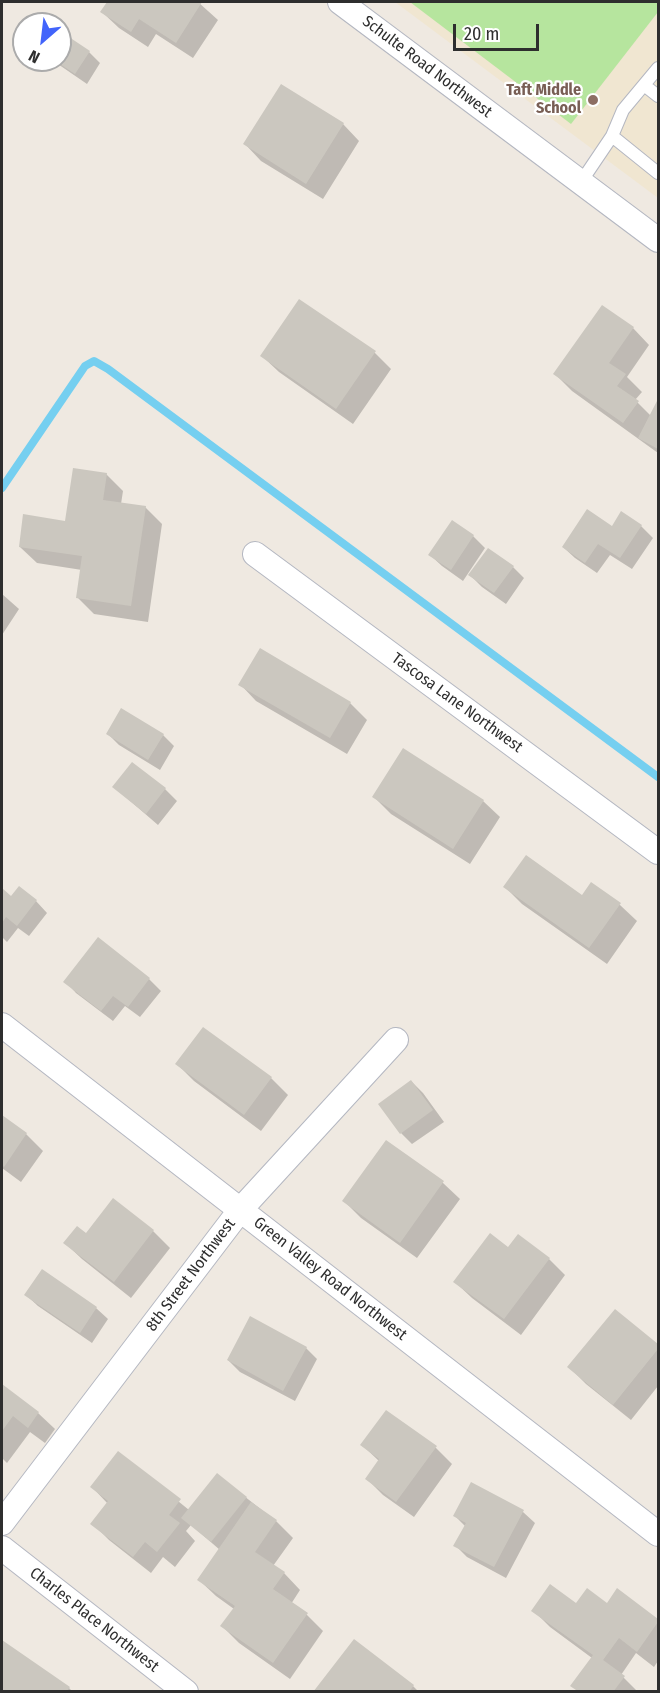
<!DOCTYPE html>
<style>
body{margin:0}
#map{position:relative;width:660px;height:1693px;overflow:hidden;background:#efe9e1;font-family:"Fira Sans Condensed",sans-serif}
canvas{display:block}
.frame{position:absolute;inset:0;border:3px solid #2e2e2e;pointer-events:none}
.north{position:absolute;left:12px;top:12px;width:60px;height:60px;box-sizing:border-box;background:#fff;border:2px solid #ababab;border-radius:50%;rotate:208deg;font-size:16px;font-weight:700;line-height:24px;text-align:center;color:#2e2e2e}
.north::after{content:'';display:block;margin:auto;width:21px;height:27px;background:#4264fb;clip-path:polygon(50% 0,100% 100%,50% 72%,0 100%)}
.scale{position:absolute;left:453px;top:24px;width:86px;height:27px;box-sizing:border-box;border:3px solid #2e2e2e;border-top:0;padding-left:8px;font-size:18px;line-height:21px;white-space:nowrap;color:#2e2e2e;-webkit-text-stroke:4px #fff;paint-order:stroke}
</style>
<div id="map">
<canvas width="660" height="1693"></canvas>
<div class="frame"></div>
<div class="north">N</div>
<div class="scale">20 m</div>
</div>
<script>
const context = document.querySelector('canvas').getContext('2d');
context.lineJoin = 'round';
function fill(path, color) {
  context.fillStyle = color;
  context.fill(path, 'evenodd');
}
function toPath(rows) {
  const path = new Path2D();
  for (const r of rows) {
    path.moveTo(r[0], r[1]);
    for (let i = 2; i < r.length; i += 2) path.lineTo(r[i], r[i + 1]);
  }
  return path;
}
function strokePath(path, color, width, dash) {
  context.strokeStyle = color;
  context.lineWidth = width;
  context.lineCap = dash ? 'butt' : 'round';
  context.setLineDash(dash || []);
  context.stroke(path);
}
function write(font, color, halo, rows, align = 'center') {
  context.font = font + ' "Fira Sans Condensed",sans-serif';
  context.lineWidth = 4.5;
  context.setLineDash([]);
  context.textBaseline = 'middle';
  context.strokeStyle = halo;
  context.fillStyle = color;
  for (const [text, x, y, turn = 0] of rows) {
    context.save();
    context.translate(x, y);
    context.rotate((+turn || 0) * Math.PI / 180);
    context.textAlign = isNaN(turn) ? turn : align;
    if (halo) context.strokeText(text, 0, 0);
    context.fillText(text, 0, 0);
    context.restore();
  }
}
fill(toPath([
 [395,2,658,2,658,198]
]), '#f0e6d1');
fill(toPath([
 [410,2,658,2,658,12,571,124]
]), '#b6e59e');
fill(toPath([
 [109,2,198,2,218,20,193,58,156,34,148,47,119,28,102,12],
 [60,33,89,52,100,63,87,84,52,60,60,60],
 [343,124,359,141,323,199,261,161,245,144],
 [633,328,649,345,627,377,642,392,635,400,651,416,658,402,658,453,572,391,555,374],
 [375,353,391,369,353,424,279,372,262,356],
 [106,474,123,491,121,504,145,507,162,524,148,622,94,614,78,598,82,570,37,563,20,547,67,522],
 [641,526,653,538,632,569,610,555,597,573,575,558,563,547,612,528],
 [473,536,485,548,463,581,442,566,430,555],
 [513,567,524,578,506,604,482,587,470,575],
 [2,594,19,609,2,635],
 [240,684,350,703,367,720,347,754,256,701],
 [108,734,163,735,174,746,160,770,119,745],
 [132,764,165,789,177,801,158,825,114,787],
 [374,797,483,801,500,817,470,864,391,814],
 [591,884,620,905,637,921,607,964,522,904,505,887,582,897],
 [2,890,11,898,36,901,47,913,29,936,18,928,7,942,2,937],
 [98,939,149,979,161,991,140,1017,125,1006,113,1021,76,993,65,981],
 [177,1064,271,1078,288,1095,261,1131,194,1081],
 [411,1081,423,1093,444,1122,412,1144,401,1133],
 [2,1117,26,1134,43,1151,21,1182,2,1168],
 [387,1142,443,1183,460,1199,417,1258,361,1218,344,1201],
 [113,1200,153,1231,170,1248,131,1298,82,1259,65,1243,86,1235],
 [509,1249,549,1259,565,1275,521,1335,472,1298,455,1282],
 [26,1295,96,1308,108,1319,92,1343,38,1306],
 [615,1311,658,1346,658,1386,631,1420,586,1384,569,1367],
 [306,1348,317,1359,295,1401,240,1372,228,1360],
 [2,1386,38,1413,55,1429,45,1443,30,1432,7,1463,2,1458],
 [362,1445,436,1448,452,1464,414,1517,383,1495,367,1479,379,1461],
 [119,1453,189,1510,217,1475,276,1521,293,1538,273,1566,284,1573,300,1590,291,1604,307,1615,323,1631,290,1679,239,1643,222,1626,234,1609,216,1596,199,1580,220,1550,191,1525,186,1531,195,1541,175,1567,163,1557,151,1573,109,1540,92,1523,108,1504,92,1487],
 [472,1484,523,1512,535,1523,506,1578,467,1557,455,1545,465,1526,455,1516],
 [617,1590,658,1620,658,1661,654,1667,636,1653,621,1675,638,1692,578,1692,592,1658,550,1627,533,1610,576,1605,607,1605],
 [2,1642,69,1688,73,1692,2,1692],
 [413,1686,419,1692,315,1692]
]), '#0003');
strokePath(toPath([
 [2,488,85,366,94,361,108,369,658,777]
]), '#75cff0', 8);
fill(toPath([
 [107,2,202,2,176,43,139,19,131,32,100,12],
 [60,31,90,51,75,74,54,60,60,60],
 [281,84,344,123,306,184,243,144],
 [299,299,376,351,336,409,260,356],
 [602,305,634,327,609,363,626,374,617,386,639,401,623,423,553,374],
 [658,399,658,449,638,438],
 [73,468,107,473,103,500,146,506,131,606,76,598,82,556,19,547,23,514,65,521],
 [587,509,612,526,621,511,642,525,620,558,598,544,585,563,562,547],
 [452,520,474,535,451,570,428,555],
 [488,548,514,566,494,593,468,575],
 [260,648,351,702,330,738,238,685],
 [121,708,164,734,148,760,106,734],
 [403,748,484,800,453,849,372,797],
 [132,762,166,788,146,814,112,787],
 [526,855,582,895,591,882,621,903,589,948,503,887],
 [19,886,37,900,17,926,6,917,2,923,2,888,11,896],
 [98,937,150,978,128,1007,113,996,101,1011,63,982],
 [203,1027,272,1077,244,1115,175,1064],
 [411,1080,433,1110,400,1134,378,1104],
 [2,1115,27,1133,4,1167,2,1165],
 [386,1140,444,1181,400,1243,342,1201],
 [113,1198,154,1230,114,1282,63,1243,77,1226,86,1233],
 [490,1233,508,1247,518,1234,550,1258,504,1319,453,1282],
 [42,1269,97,1307,80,1333,24,1295],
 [615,1309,658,1344,658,1349,613,1405,567,1367],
 [250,1316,307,1347,283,1391,227,1360],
 [2,1384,39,1412,28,1428,13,1416,2,1431],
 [386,1410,437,1446,396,1502,365,1479,379,1459,360,1445],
 [118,1451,181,1499,169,1515,180,1523,157,1552,145,1542,133,1557,90,1524,108,1501,90,1487],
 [217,1473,247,1497,211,1542,181,1518],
 [471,1482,524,1510,494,1567,453,1546,466,1523,453,1516],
 [251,1502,277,1520,255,1552,285,1572,273,1589,308,1613,273,1663,220,1626,235,1606,197,1580],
 [550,1584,576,1603,587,1588,607,1603,617,1588,658,1619,658,1622,637,1652,619,1638,603,1660,625,1676,613,1692,579,1692,570,1686,593,1655,531,1611],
 [354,1639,414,1685,409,1692,313,1692],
 [2,1640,70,1687,66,1692,2,1692]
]), '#cbc7bf');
const service = toPath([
 [644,85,658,96],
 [612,136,658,173],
 [581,182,612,136,623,110,658,68]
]);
const minor = toPath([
 [340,2,658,240],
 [255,554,658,852],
 [2,1025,658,1534],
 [2,1523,241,1209,396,1040],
 [2,1548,186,1692]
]);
strokePath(service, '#b4b7c1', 14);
strokePath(minor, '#b4b7c1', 26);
strokePath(service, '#fff', 12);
strokePath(minor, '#fff', 24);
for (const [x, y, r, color] of [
 [593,100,6,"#8d6e63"]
]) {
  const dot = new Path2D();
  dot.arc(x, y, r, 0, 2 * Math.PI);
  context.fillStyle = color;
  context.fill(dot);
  strokePath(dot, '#fff', 2);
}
write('16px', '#2e2e2e', '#fff', [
 ["Schulte Road Northwest",427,67,37],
 ["Tascosa Lane Northwest",457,703,36],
 ["8th Street Northwest",191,1275,-53],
 ["Green Valley Road Northwest",330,1279,38],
 ["Charles Place Northwest",94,1620,38]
]);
write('bold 16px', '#785e54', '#fff', [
 ["Taft Middle",581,91],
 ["School",581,109]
], 'right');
</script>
